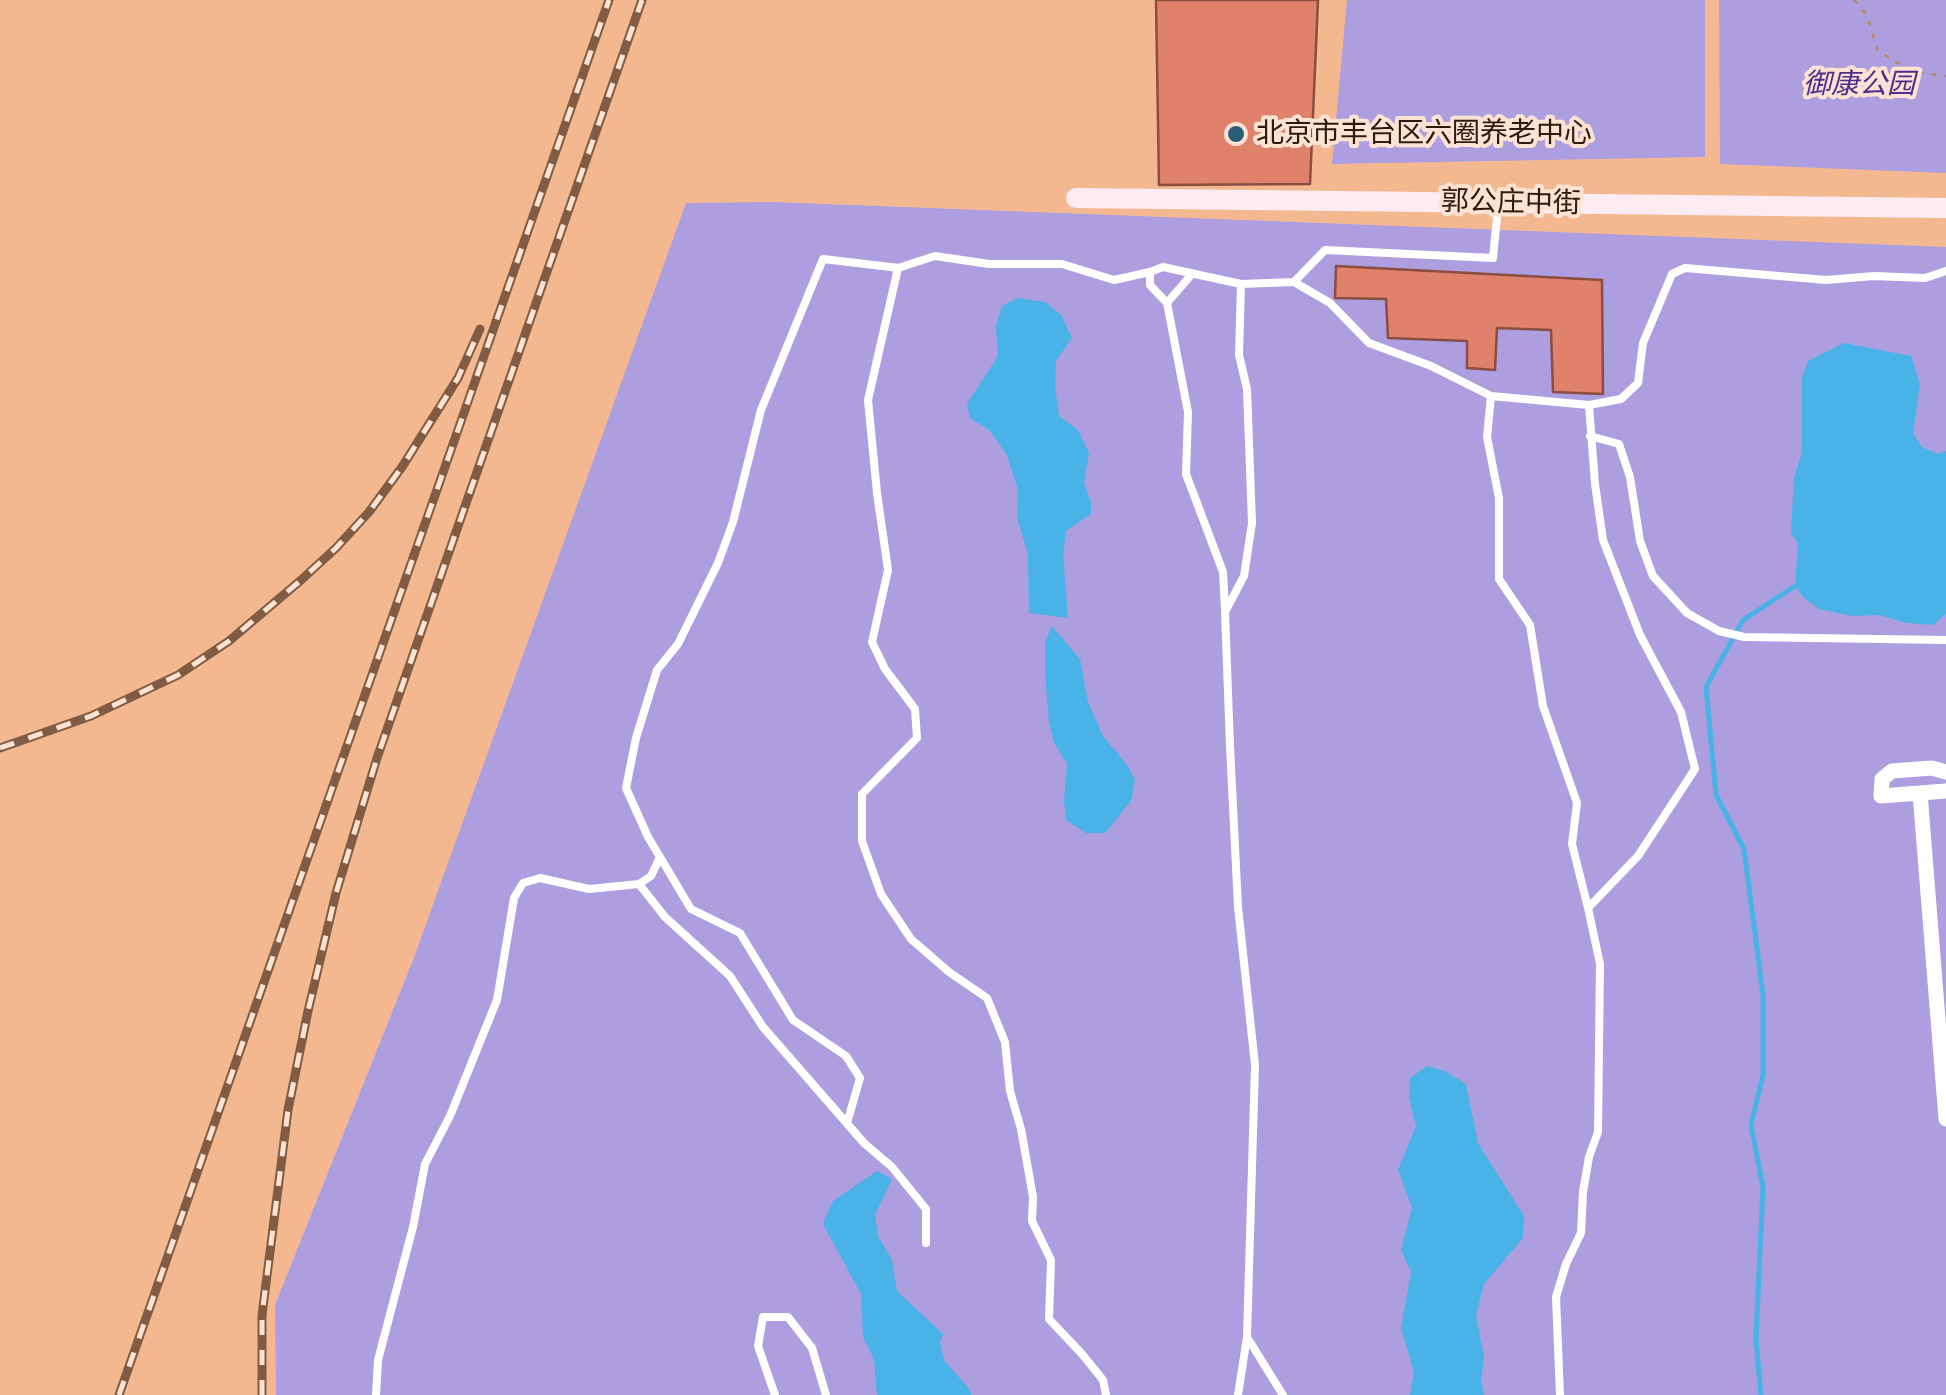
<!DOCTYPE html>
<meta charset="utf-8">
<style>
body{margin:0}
canvas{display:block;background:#f4b891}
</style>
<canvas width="1946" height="1395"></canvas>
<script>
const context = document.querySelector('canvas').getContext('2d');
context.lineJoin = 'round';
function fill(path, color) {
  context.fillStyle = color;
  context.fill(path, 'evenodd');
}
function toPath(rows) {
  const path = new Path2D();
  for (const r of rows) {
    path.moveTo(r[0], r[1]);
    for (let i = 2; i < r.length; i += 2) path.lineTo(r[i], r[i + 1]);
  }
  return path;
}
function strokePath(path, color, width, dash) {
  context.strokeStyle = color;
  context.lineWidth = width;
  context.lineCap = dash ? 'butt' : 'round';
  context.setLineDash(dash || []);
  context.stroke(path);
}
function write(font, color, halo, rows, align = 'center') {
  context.font = font + ' "Noto Serif","Noto Sans SC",serif';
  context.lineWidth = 8;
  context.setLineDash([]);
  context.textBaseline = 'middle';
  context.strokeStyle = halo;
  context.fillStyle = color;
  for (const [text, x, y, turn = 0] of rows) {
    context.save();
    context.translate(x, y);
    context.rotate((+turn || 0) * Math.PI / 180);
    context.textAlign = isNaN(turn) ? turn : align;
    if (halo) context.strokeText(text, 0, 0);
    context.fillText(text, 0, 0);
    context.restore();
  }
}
fill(toPath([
 [1347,0,1705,0,1705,157,1332,164],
 [1719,0,1946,0,1946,173,1720,164],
 [773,202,1946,247,1946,1395,276,1395,275,1305,413,960,686,203]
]), '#ad9fdf');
fill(toPath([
 [1017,298,1045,302,1061,315,1072,338,1056,361,1055,386,1059,416,1078,430,1089,453,1084,483,1091,503,1091,514,1066,531,1063,554,1068,618,1029,613,1028,555,1017,517,1018,490,1007,455,989,430,970,418,967,404,998,356,996,326,1002,306],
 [1844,343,1911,356,1920,384,1913,433,1922,447,1938,454,1946,451,1946,614,1933,625,1907,623,1879,615,1852,616,1819,609,1803,597,1795,586,1798,544,1791,533,1794,478,1802,452,1802,377,1808,361],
 [1052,626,1080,659,1088,702,1103,736,1127,765,1135,780,1131,801,1105,833,1086,833,1066,820,1064,801,1067,764,1054,743,1049,723,1045,674,1045,642],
 [1427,1066,1445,1071,1466,1084,1478,1143,1524,1216,1523,1238,1484,1284,1476,1315,1484,1357,1481,1382,1484,1395,1410,1395,1414,1372,1401,1328,1411,1272,1401,1250,1412,1208,1398,1170,1416,1126,1409,1098,1410,1078],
 [877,1171,892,1179,875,1215,878,1236,892,1260,897,1291,943,1334,940,1342,944,1360,970,1390,971,1395,877,1395,874,1359,863,1337,861,1294,823,1224,833,1201]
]), '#49b2e7');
strokePath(toPath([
 [1761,1395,1756,1339,1763,1187,1751,1125,1763,1075,1763,995,1744,849,1716,795,1706,687,1743,620,1795,586]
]), '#49b2e7', 5);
const building = toPath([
 [1156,0,1318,0,1310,184,1159,185,1156,0],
 [1336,266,1602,280,1603,394,1553,392,1551,330,1497,328,1495,370,1467,368,1467,341,1388,338,1386,299,1335,298,1336,266]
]);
fill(building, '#e0816b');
strokePath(building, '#8a4d3f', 2.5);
strokePath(toPath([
 [1854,0,1867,15,1878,51,1913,72,1946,76]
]), '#b78767', 2.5, [5, 8]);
strokePath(toPath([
 [1192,274,1167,303,1150,285,1150,272,1163,267,1241,284,1294,282,1325,250,1493,258,1498,207],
 [1294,282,1330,303,1369,343,1431,366,1491,396,1589,405,1621,399,1638,383,1643,343,1672,274,1685,268,1826,280,1874,276,1925,278,1946,271],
 [1241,284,1239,355,1247,389,1252,523,1244,576,1225,612,1230,746,1238,907,1255,1065,1247,1337,1283,1395],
 [1167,303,1188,412,1186,474,1223,572,1225,610],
 [1491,396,1487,437,1499,498,1499,579,1530,625,1543,706,1577,803,1572,844,1588,908],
 [1590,436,1619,444,1630,477,1640,541,1653,576,1687,613,1719,631,1744,637,1946,640],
 [660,857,691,909,740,933,793,1020,846,1056,860,1078,847,1123],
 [639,884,665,917,730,976,763,1027,864,1143,892,1167,926,1209,926,1243],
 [376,1395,378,1360,413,1227,425,1164,450,1116,497,1000,514,898,523,883,540,878,589,889,639,884,651,876,660,857,648,837,626,788,636,738,657,670,678,644,718,563,733,522,761,410,823,259,899,268],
 [775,1395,758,1346,763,1317,788,1317,812,1348,826,1395],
 [1106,1395,1103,1380,1082,1354,1049,1319,1051,1260,1032,1221,1033,1197,1021,1129,1010,1091,1005,1042,987,998,949,972,911,939,881,894,862,841,862,794,917,738,915,709,885,669,872,642,888,570,877,493,868,400,898,268,935,256,989,264,1062,264,1114,280,1150,272],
 [1238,1395,1247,1337],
 [1560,1395,1556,1297,1566,1264,1581,1233,1583,1192,1589,1157,1598,1132,1600,964,1588,908,1638,856,1695,769,1681,712,1640,635,1603,540,1595,484,1589,405]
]), '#fff', 8);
strokePath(toPath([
 [1946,772,1932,768,1892,771,1882,779,1881,796,1946,791],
 [1920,793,1946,1119]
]), '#fff', 15);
strokePath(toPath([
 [1076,198,1946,208]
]), '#fcecf2', 20);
const rail = toPath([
 [0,748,91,716,178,675,229,641,300,581,336,548,369,512,402,467,458,378,480,329],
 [119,1395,609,0],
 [262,1395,262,1315,288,1110,308,1011,336,893,377,758,642,0]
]);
strokePath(rail, '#815b42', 9);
strokePath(rail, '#fbe2d2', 5, [15]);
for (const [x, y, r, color] of [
 [1236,134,10,"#295e7a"]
]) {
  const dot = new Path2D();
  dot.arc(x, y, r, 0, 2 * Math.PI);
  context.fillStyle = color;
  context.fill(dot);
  strokePath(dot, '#fbe2d2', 4);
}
write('italic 28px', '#4e2d8e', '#fbe2d2', [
 ["御康公园",1859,85]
]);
write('28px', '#2f190a', '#fbe2d2', [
 ["北京市丰台区六圈养老中心",1256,134]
], 'left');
write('28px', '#2f190a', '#fbe2d2', [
 ["郭公庄中街",1511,203,1]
]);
</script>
